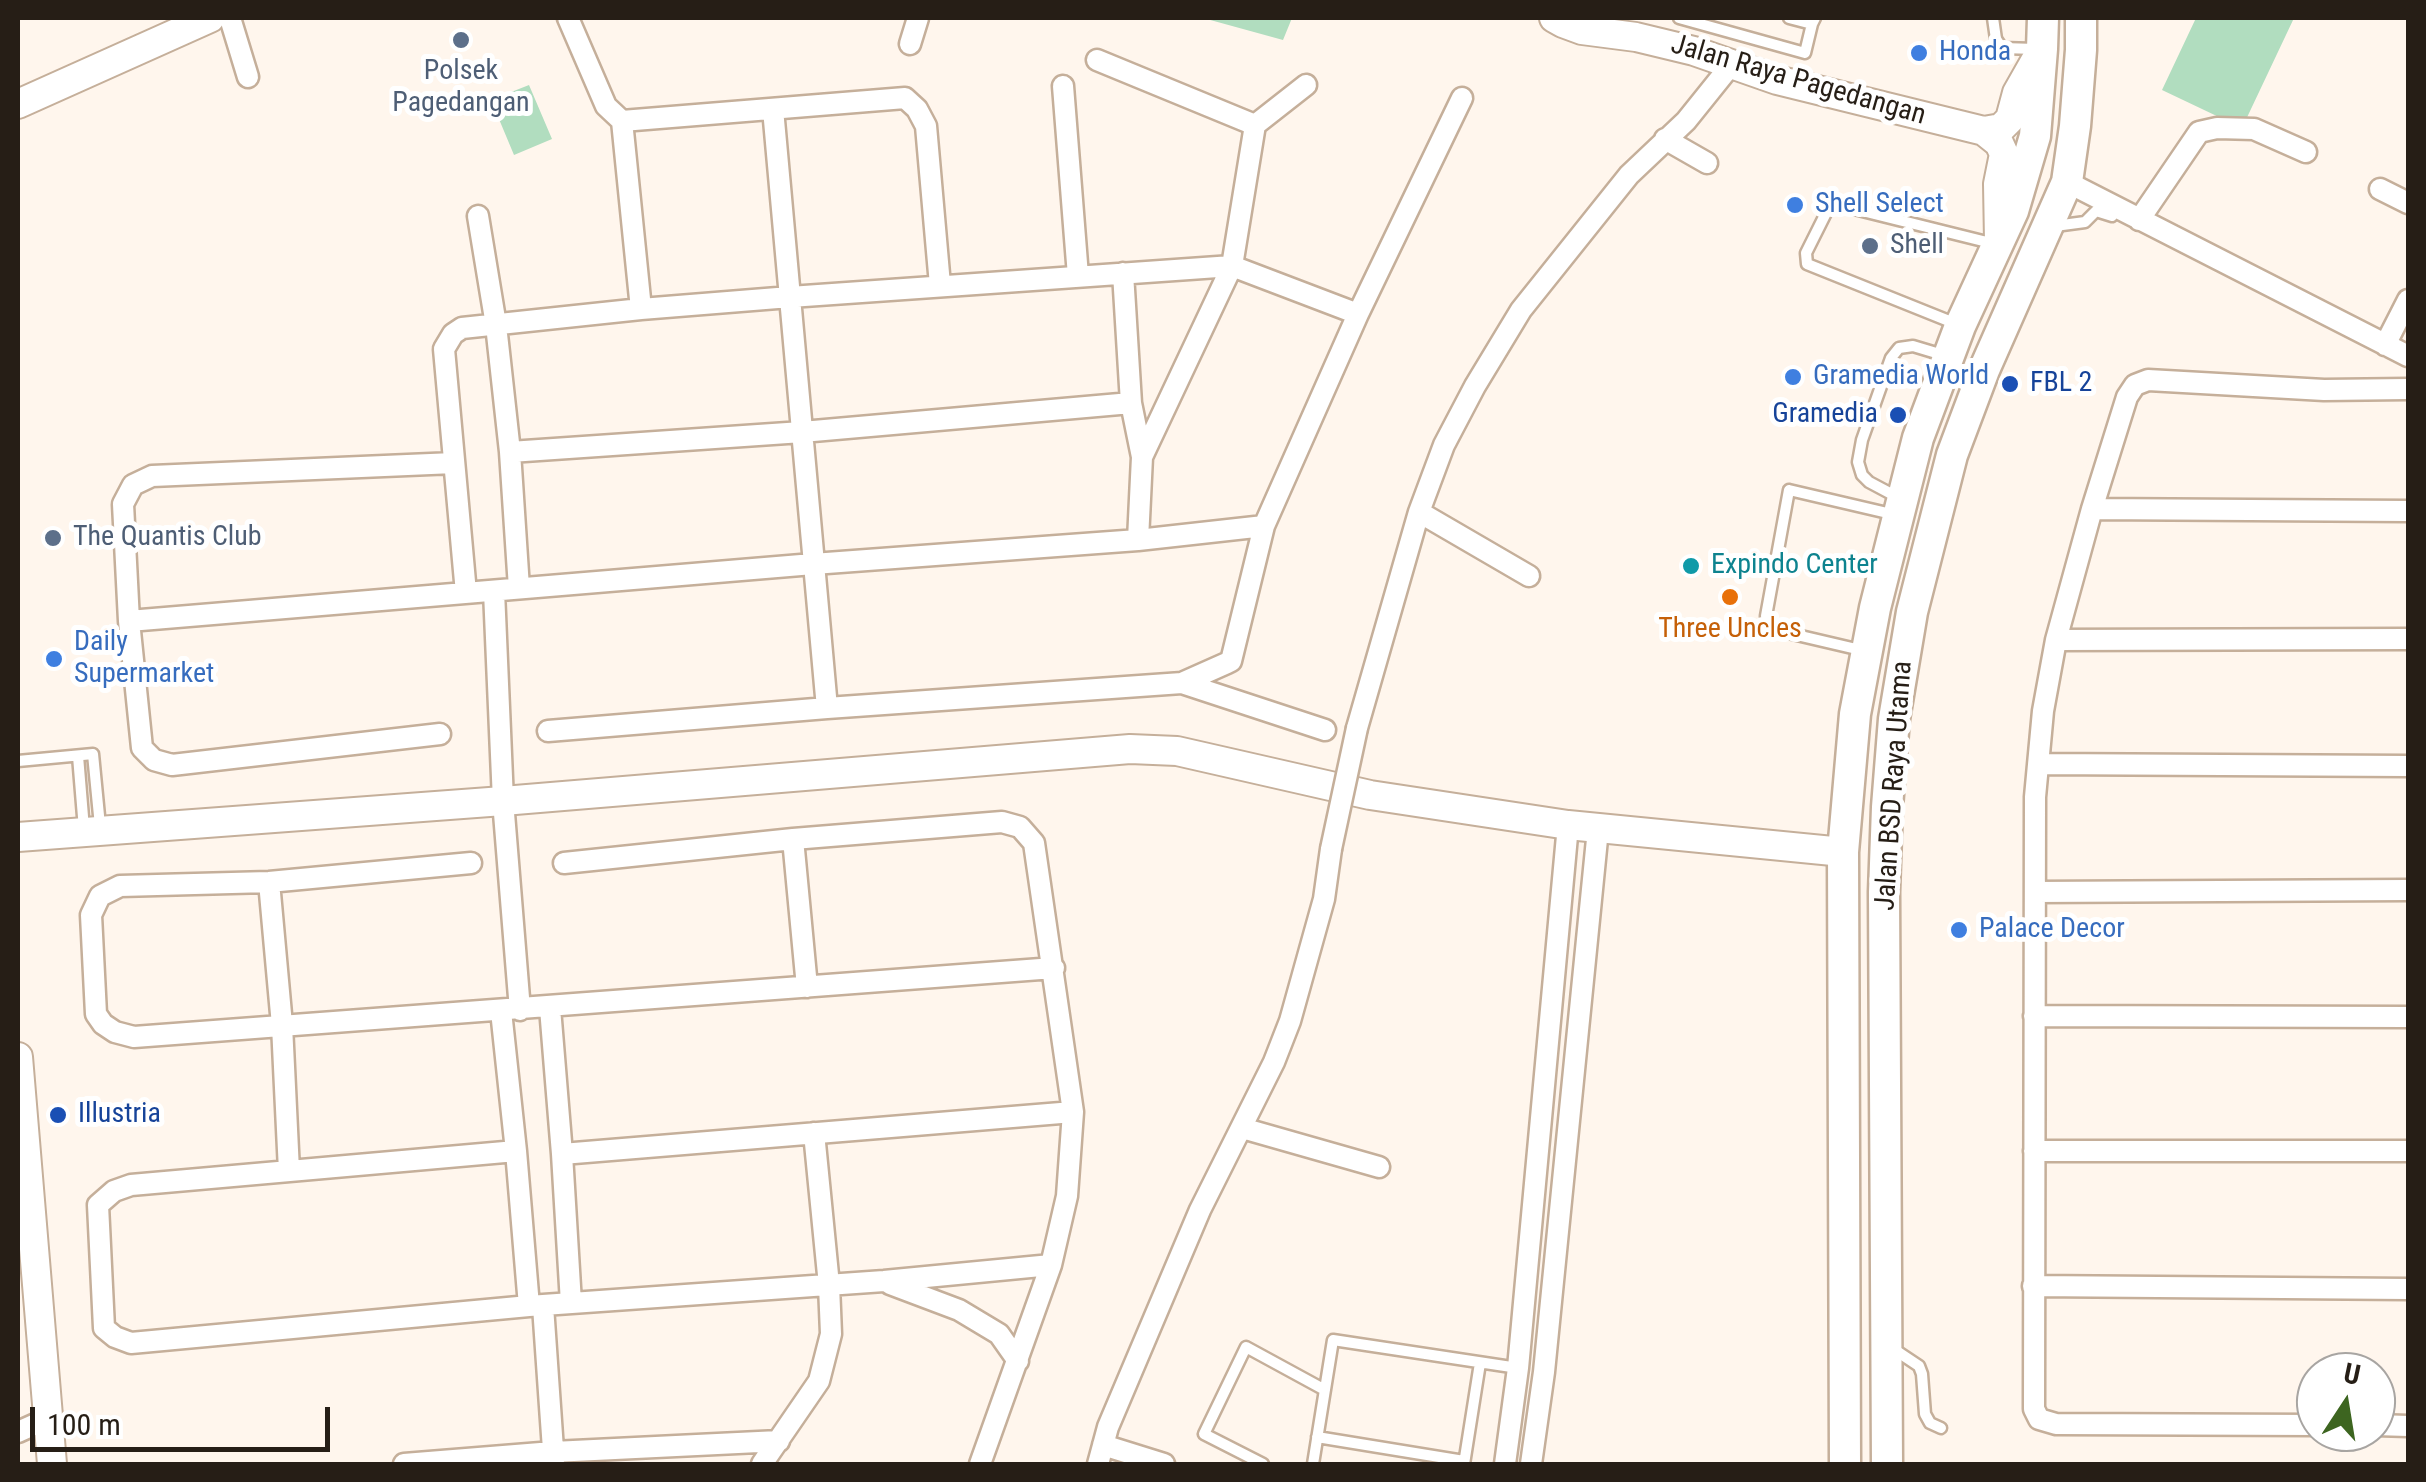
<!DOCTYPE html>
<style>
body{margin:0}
#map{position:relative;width:2426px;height:1482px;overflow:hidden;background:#fff6ed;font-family:"Roboto Condensed",sans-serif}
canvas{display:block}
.frame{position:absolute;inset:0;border:20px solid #261e16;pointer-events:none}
.north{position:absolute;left:2296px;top:1352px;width:100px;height:100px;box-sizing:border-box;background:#fff;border:2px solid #a8a5a2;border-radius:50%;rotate:12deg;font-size:28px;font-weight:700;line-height:40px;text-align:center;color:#261e16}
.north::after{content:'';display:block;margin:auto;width:35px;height:45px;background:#3d6520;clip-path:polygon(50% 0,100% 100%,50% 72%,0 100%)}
.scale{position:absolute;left:30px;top:1407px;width:300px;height:45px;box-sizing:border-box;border:5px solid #261e16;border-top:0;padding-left:12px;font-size:30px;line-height:35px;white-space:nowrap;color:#261e16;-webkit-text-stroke:8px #fff;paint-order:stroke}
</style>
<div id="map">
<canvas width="2426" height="1482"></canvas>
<div class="frame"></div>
<div class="north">U</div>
<div class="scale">100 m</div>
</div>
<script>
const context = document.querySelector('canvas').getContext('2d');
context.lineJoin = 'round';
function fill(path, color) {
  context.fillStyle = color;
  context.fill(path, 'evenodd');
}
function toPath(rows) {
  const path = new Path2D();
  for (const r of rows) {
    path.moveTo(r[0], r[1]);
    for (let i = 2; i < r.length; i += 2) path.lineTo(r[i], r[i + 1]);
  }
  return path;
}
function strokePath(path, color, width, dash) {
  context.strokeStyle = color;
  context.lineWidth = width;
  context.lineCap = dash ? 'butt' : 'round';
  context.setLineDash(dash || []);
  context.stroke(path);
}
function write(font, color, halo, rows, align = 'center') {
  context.font = font + ' "Roboto Condensed",sans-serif';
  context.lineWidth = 10;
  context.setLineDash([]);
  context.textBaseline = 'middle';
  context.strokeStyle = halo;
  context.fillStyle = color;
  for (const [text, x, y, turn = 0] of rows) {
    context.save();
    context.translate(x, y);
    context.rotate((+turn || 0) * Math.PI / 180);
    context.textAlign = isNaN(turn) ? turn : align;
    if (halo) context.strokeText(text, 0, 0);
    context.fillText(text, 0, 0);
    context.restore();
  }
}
fill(toPath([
 [1203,18,1292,18,1283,40],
 [2196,18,2294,18,2242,128,2162,90],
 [529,85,552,139,514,155,491,100]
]), '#b1ddbf');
const lane = toPath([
 [1679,18,1805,53,1812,24,1815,18],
 [1789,18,1812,24],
 [1993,18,1996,39,2002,48,2036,49],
 [2055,226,2085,222,2096,211,2112,216],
 [1959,325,1807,264,1806,253,1827,211,1834,204,1995,244],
 [1901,499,1869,482,1862,475,1858,462,1862,440,1891,358,1899,348,1913,346,1943,355],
 [1865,651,1771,629,1768,623,1766,616,1789,490,1896,515],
 [78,756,84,829],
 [18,761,93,754,100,826],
 [1892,1348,1919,1366,1922,1374,1925,1414,1930,1423,1941,1428],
 [1317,1437,1464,1461],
 [1263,1464,1204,1434,1246,1347,1325,1390],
 [1313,1464,1333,1340,1518,1368],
 [1464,1464,1480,1363]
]);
const street = toPath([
 [230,18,248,77],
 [568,18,606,106,622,121],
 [910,44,918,18],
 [1097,60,1255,125],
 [1063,86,1078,276],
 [773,109,827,708],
 [1665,139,1707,163],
 [2067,182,2408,356],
 [2380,189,2408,203],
 [478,216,496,325,510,452,519,588],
 [2139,220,2199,132,2217,128,2254,129,2306,152],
 [1123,273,1131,403,1142,457,1138,540],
 [641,309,622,121,905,98,917,109,926,126,940,285],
 [2385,345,2408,300],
 [510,452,802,432,1131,403],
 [1142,457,1232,266,1255,125,1306,85],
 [2092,509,2408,511],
 [1419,512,1529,576],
 [494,591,503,801,520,1010],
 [466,593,444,349,453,334,462,328,641,309,790,297,1232,266,1358,314],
 [129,621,813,564,1138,540,1264,526],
 [2056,640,2408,639],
 [1182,683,1325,730],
 [1357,728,1419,512,1444,445,1475,386,1521,310,1629,175,1686,121,1731,65],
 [548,731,827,708,1182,683,1227,663,1231,661,1264,526,1358,314,1462,98],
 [440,734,172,765,154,760,142,748,129,621,123,504,133,485,152,476,454,463],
 [2038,764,2408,766],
 [793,839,807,987],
 [471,863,269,882,120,886,100,896,91,915,96,1014,103,1024,115,1032,134,1037,1054,968],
 [564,863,793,839,1002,822,1020,827,1034,843,1073,1112,1067,1196,1051,1265,980,1464],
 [269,882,282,1025,289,1171],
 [2035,892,2408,890],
 [550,1008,562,1154,571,1303],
 [501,1011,516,1151,529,1306],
 [2034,1016,2408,1017],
 [1242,1128,1379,1167],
 [516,1151,131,1185,114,1191,98,1205,104,1328,115,1337,131,1343,529,1306,884,1281,1051,1265],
 [2034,1151,2408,1151],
 [562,1154,1073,1112],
 [890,1284,959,1310,999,1334,1018,1361],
 [2033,1286,2408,1289],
 [543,1306,554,1464],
 [2316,1425,2056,1424,2039,1419,2034,1409,2035,797,2043,711,2056,640,2092,509,2127,397,2135,385,2148,380,2324,390,2408,389],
 [2376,1425,2408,1426],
 [18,1432,49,1418],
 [1103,1445,1164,1464],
 [404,1464,553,1452,779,1441],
 [762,1464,819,1381,831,1334,829,1285,814,1133],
 [1098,1464,1108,1427,1200,1210,1274,1062,1290,1021,1324,899,1331,849],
 [1505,1464,1518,1368,1568,825],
 [1531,1464,1544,1372,1598,829]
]);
const secondary = toPath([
 [1554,18,1563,23,1582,30,1636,37,1694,51,1777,80,1984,131,2001,128,2010,119,2017,93,2042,49],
 [18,104,210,18],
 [1984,131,1999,143,2004,154,1998,184,1999,241],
 [18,837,503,801,1130,749,1177,751,1370,795,1568,825,1843,852],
 [18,1057,52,1464]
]);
const primary = toPath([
 [1845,1464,1843,852,1855,714,1875,608,1918,438,1960,326,2013,211,2035,136,2042,49,2043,18],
 [1887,1464,1884,892,1887,807,1894,719,1912,612,1952,455,1984,370,2067,182,2075,126,2081,50,2081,18]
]);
strokePath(lane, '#c5af9a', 15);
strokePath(street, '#c5af9a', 25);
strokePath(secondary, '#c5af9a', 32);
strokePath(primary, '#c5af9a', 35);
strokePath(lane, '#fff', 10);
strokePath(street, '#fff', 20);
strokePath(secondary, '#fff', 28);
strokePath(primary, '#fff', 30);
const streetBridge = toPath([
 [1331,849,1357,728]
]);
strokePath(streetBridge, '#c5af9a', 25, []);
strokePath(streetBridge, '#fff', 20);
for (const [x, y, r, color] of [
 [461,40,10,"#5c6f8a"],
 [1919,53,10,"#3f7fe0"],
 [1795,205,10,"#3f7fe0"],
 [1870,246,10,"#5c6f8a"],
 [1793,377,10,"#3f7fe0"],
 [2010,384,10,"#1a4fb4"],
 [1898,415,10,"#1a4fb4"],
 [53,538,10,"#5c6f8a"],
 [1691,566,10,"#0f9aa8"],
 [1730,597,10,"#e8710a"],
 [54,659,10,"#3f7fe0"],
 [1959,930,10,"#3f7fe0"],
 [58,1115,10,"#1a4fb4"]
]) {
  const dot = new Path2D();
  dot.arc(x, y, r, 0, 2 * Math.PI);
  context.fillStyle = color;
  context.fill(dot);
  strokePath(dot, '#fff', 4);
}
write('28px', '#366cbe', '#fff', [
 ["Honda",1939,53],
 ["Shell Select",1815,205],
 ["Gramedia World",1813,377],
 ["Daily",74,643],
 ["Supermarket",74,675],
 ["Palace Decor",1979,930]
], 'left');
write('28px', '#4e5e75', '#fff', [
 ["Polsek",461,72,"center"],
 ["Pagedangan",461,104,"center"],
 ["Shell",1890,246],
 ["The Quantis Club",73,538]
], 'left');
write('28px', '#261e16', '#fff', [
 ["Jalan Raya Pagedangan",1798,81,16],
 ["Jalan BSD Raya Utama",1895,786,-86]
]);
write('28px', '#164399', '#fff', [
 ["FBL 2",2030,384],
 ["Gramedia",1878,415,"right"],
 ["Illustria",78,1115]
], 'left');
write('28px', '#0d838f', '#fff', [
 ["Expindo Center",1711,566]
], 'left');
write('28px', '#c56008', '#fff', [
 ["Three Uncles",1730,630]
]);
</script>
